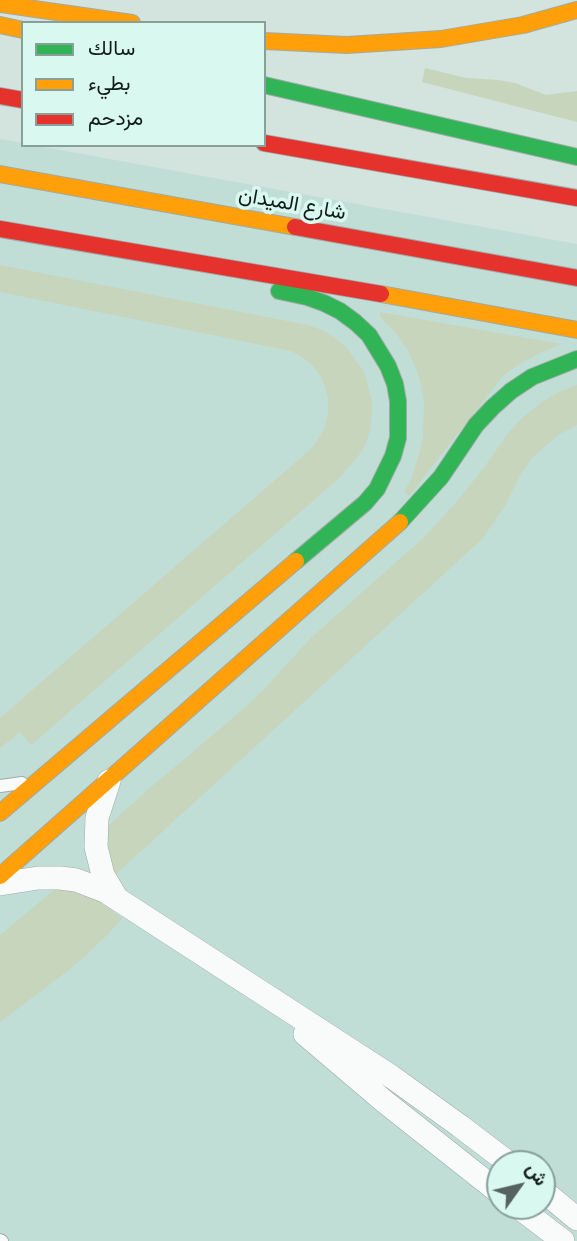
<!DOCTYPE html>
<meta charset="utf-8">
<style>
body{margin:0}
#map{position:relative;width:577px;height:1241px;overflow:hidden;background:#d3e3de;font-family:"Nunito Sans",Vazirmatn,sans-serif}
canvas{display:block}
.legend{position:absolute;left:21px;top:21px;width:245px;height:126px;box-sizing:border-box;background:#d9f8ef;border:2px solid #89a09a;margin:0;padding:9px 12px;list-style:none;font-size:21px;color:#121d1a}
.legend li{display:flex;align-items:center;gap:14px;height:35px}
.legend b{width:35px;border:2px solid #89a09a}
.north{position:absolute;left:486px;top:1150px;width:70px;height:70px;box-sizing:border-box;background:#d9f8ef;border:2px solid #89a09a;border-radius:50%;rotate:56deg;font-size:19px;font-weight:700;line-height:28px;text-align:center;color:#121d1a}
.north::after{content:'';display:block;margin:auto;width:24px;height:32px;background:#56625f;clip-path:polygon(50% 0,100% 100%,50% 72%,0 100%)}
</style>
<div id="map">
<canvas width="577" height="1241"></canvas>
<ul class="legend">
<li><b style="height:9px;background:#30b455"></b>سالك</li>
<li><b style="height:9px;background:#ff9f0a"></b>بطيء</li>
<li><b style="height:9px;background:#e5322d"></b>مزدحم</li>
</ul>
<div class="north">ش</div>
</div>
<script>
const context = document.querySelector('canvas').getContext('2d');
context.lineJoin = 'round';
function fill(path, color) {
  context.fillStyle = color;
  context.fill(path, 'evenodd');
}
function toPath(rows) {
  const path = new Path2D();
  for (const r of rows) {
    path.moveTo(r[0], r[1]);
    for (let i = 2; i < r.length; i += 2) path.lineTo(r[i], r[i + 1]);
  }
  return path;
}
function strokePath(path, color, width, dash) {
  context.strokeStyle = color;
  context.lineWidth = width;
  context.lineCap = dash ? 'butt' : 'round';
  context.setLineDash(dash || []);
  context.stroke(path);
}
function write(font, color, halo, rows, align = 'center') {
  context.font = font + ' "Nunito Sans",Vazirmatn,sans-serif';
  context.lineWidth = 7;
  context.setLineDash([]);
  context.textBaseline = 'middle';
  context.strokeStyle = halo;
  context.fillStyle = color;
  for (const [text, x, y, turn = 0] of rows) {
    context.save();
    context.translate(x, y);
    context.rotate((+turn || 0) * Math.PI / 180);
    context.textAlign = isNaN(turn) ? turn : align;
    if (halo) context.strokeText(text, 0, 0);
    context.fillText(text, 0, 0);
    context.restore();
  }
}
fill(toPath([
 [0,139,23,143,23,145,33,145,577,244,577,1241,0,1241],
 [500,1164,542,1164,542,1206,500,1206]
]), '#c1ded6');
fill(toPath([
 [425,68,466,78,498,80,515,83,546,95,577,91,577,122,422,82],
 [0,265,308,325,322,330,335,338,346,347,364,372,372,401,372,416,370,431,365,445,357,458,337,480,31,745,20,732,0,748,0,718,311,449,319,438,325,426,328,413,328,399,325,386,320,375,312,365,302,357,291,351,0,292],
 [380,312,561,344,540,353,521,363,503,376,409,496,404,492,411,479,420,451,423,437,424,403,421,384,415,366,407,349,396,333,380,317],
 [577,385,577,425,558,435,532,458,522,472,505,506,482,539,115,875,109,864,106,828,145,792,239,713,264,689,311,638,423,538,454,505,483,469,509,432,523,417,539,404,557,393],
 [60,885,93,897,122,918,107,935,74,966,0,1022,0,935]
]), '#c6d5bc');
const lane = toPath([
 [0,786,22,783],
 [0,1240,2,1241]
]);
const street = toPath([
 [109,781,97,818,96,847,103,875,116,897],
 [0,884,38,878,60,878,76,880,105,891,392,1077,460,1126,510,1164],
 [305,1034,385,1102,500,1193],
 [542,1190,577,1219],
 [517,1206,563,1241]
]);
const fast = toPath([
 [264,85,577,157],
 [279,291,307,297,324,303,340,311,355,322,369,335,388,366,395,384,398,401,398,438,393,456,377,489,365,503,296,561],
 [400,522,441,477,476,425,493,407,511,391,532,377,577,359]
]);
const slow = toPath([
 [0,4,132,23],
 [0,25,23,30],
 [264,41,347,45,441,39,523,25,577,10],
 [0,174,295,227],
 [381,294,577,330],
 [0,813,296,561],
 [0,876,400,522]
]);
const jam = toPath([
 [0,96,23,100],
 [264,143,577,198],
 [295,227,577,278],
 [0,229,381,294]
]);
strokePath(lane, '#9faba8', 14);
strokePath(street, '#9faba8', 24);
strokePath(fast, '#9faba8', 18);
strokePath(slow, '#9faba8', 18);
strokePath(jam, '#9faba8', 18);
strokePath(lane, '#f8fbfa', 12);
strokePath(street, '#f8fbfa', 23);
strokePath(fast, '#30b455', 16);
strokePath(slow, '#ff9f0a', 16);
strokePath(jam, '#e5322d', 16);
write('21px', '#121d1a', '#d9f8ef', [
 ["شارع الميدان",292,205,10]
]);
</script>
